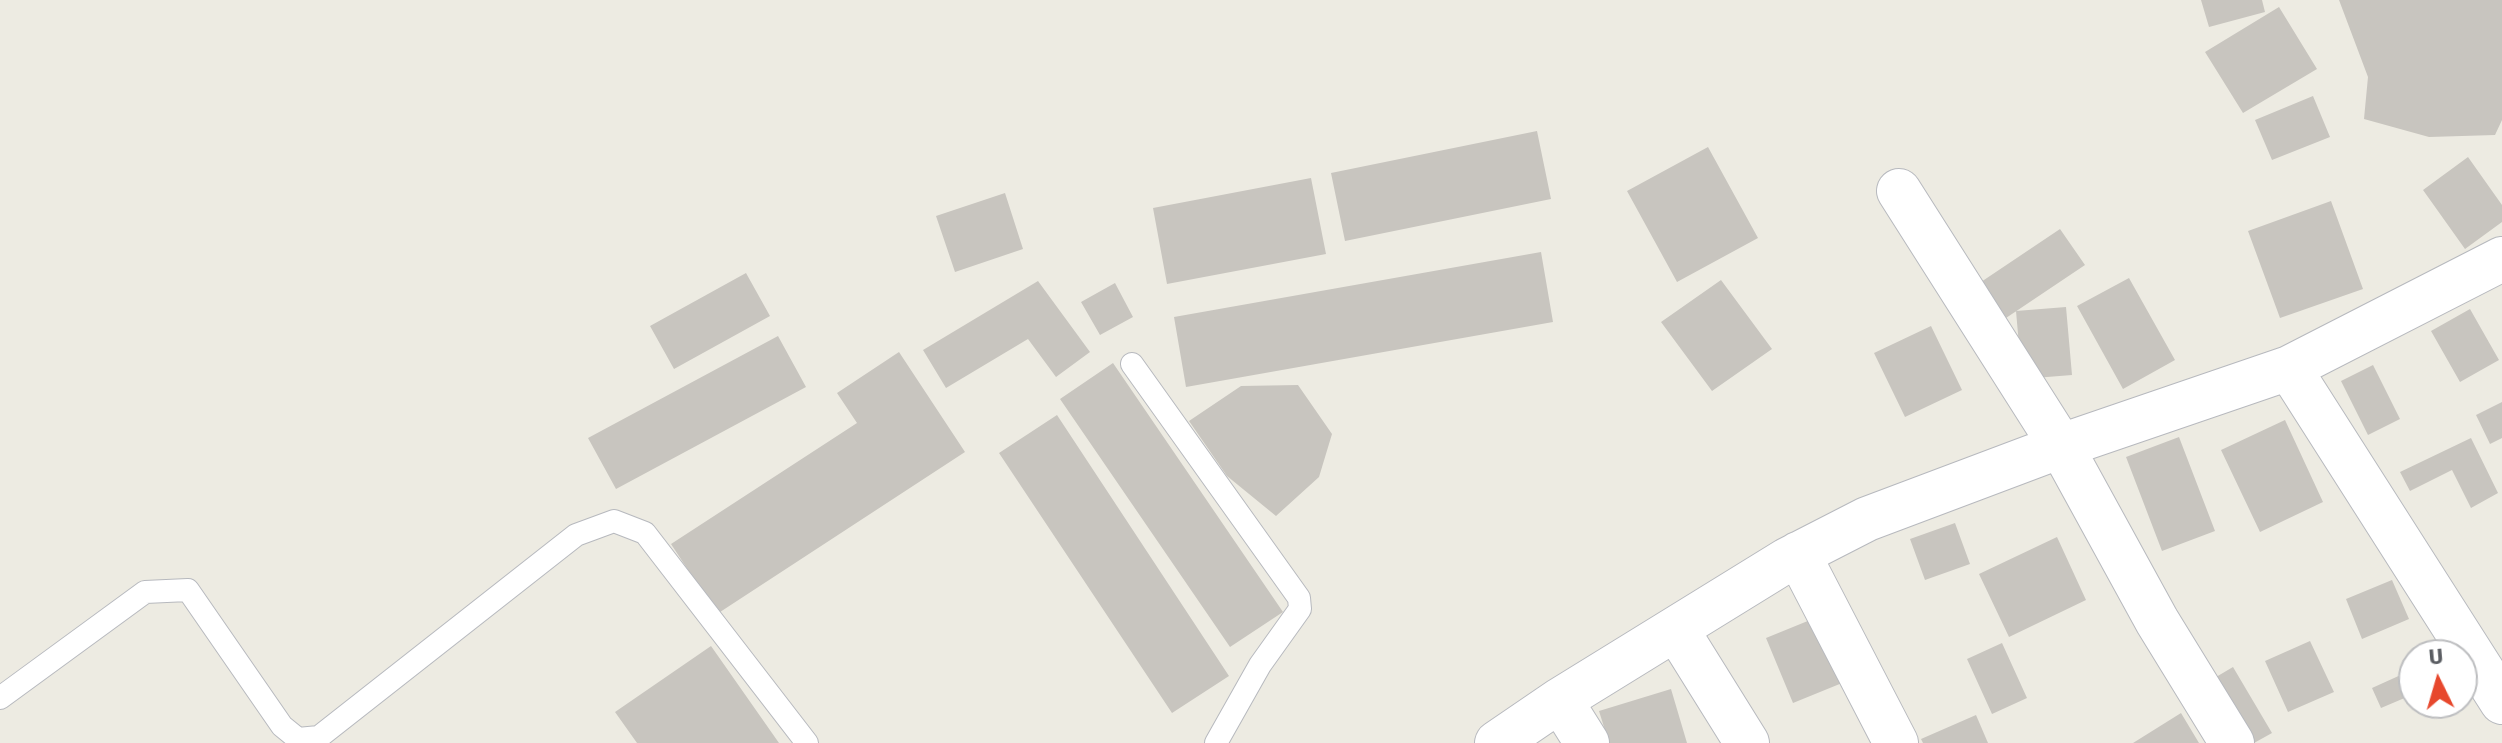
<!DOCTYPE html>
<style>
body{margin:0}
#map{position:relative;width:2502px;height:743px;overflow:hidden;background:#edebe2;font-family:"Fira Sans",sans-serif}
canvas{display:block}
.north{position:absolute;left:2398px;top:639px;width:80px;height:80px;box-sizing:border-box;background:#fff;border:2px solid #bdbec0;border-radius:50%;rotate:355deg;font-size:22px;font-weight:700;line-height:32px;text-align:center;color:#5a5d62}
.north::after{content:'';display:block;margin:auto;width:28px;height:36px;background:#e7482d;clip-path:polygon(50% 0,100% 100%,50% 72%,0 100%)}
</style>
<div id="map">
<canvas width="2502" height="743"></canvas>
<div class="north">U</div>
</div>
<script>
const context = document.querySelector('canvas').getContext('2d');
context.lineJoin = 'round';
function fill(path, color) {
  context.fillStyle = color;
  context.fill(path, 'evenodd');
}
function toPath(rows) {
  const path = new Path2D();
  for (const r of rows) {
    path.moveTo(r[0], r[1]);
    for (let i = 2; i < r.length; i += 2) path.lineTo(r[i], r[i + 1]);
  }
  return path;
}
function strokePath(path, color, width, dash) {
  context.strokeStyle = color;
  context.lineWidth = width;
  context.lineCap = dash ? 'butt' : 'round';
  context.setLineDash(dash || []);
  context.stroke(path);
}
fill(toPath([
 [2201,0,2262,0,2265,12,2209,27],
 [2339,0,2502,0,2502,120,2495,135,2429,137,2364,119,2368,77],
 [2279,7,2317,69,2243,113,2205,52],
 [2313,96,2330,137,2272,160,2255,120],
 [1537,131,1551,199,1345,241,1331,173],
 [1708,147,1758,238,1677,282,1627,191],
 [2468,157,2502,205,2502,222,2465,249,2423,190],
 [1311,178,1326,254,1167,284,1153,208],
 [1005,193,1023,249,955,272,936,216],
 [2331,201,2363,289,2280,318,2248,231],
 [2060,229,2085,265,2006,318,1981,282],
 [1541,252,1553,322,1186,387,1174,317],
 [746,273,770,316,674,369,650,326],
 [2129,278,2175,360,2123,389,2077,306],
 [1721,280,1772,349,1712,391,1661,322],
 [1038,281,1090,352,1056,377,1028,339,946,388,923,350],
 [1115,283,1133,317,1100,335,1081,302],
 [2066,307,2072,375,2022,379,2016,311],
 [2470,309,2499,360,2460,382,2431,331],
 [1931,326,1962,390,1905,417,1874,353],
 [778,336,806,387,616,489,588,438],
 [899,352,965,452,717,614,671,544,857,423,837,393],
 [1113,363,1283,612,1230,647,1060,399],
 [2373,365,2400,419,2368,435,2341,381],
 [1298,385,1332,434,1319,477,1276,516,1227,476,1189,421,1241,386],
 [2502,402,2502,438,2490,444,2476,415],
 [1057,415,1229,676,1172,713,999,453],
 [2285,420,2323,502,2260,532,2221,450],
 [2179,437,2215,531,2162,551,2126,457],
 [2471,438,2498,493,2471,508,2452,470,2410,491,2400,472],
 [1955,523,1970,564,1925,580,1910,539],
 [2057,537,2086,600,2009,637,1979,574],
 [2392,580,2409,619,2362,639,2346,599],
 [1820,616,1847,681,1793,703,1766,638],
 [2310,641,2334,692,2288,712,2265,661],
 [2002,643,2027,698,1992,714,1967,659],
 [711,646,779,743,637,743,615,712],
 [2233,667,2272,733,2254,743,2248,743,2211,680],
 [2414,669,2414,694,2381,708,2372,688],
 [1671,689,1687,743,1609,743,1599,711],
 [2181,713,2199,743,2133,743],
 [1976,715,1988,743,1923,743,1921,739]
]), '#c8c5bf');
const lane = toPath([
 [1132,364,1299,598,1300,609,1260,665,1216,743],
 [0,698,145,592,188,590,282,726,298,739,319,737,576,535,614,521,645,533,807,743]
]);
const street = toPath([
 [1899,191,2061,446,2157,621,2232,743],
 [2289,368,2502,702],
 [1798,554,1896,743],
 [1676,629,1747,743],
 [1497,743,1560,700],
 [1587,743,1560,700,1787,560,1867,519,2061,446,2289,368,2502,259]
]);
strokePath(lane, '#b7b9be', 24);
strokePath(street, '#b7b9be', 46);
strokePath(lane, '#fff', 22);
strokePath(street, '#fff', 44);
</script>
